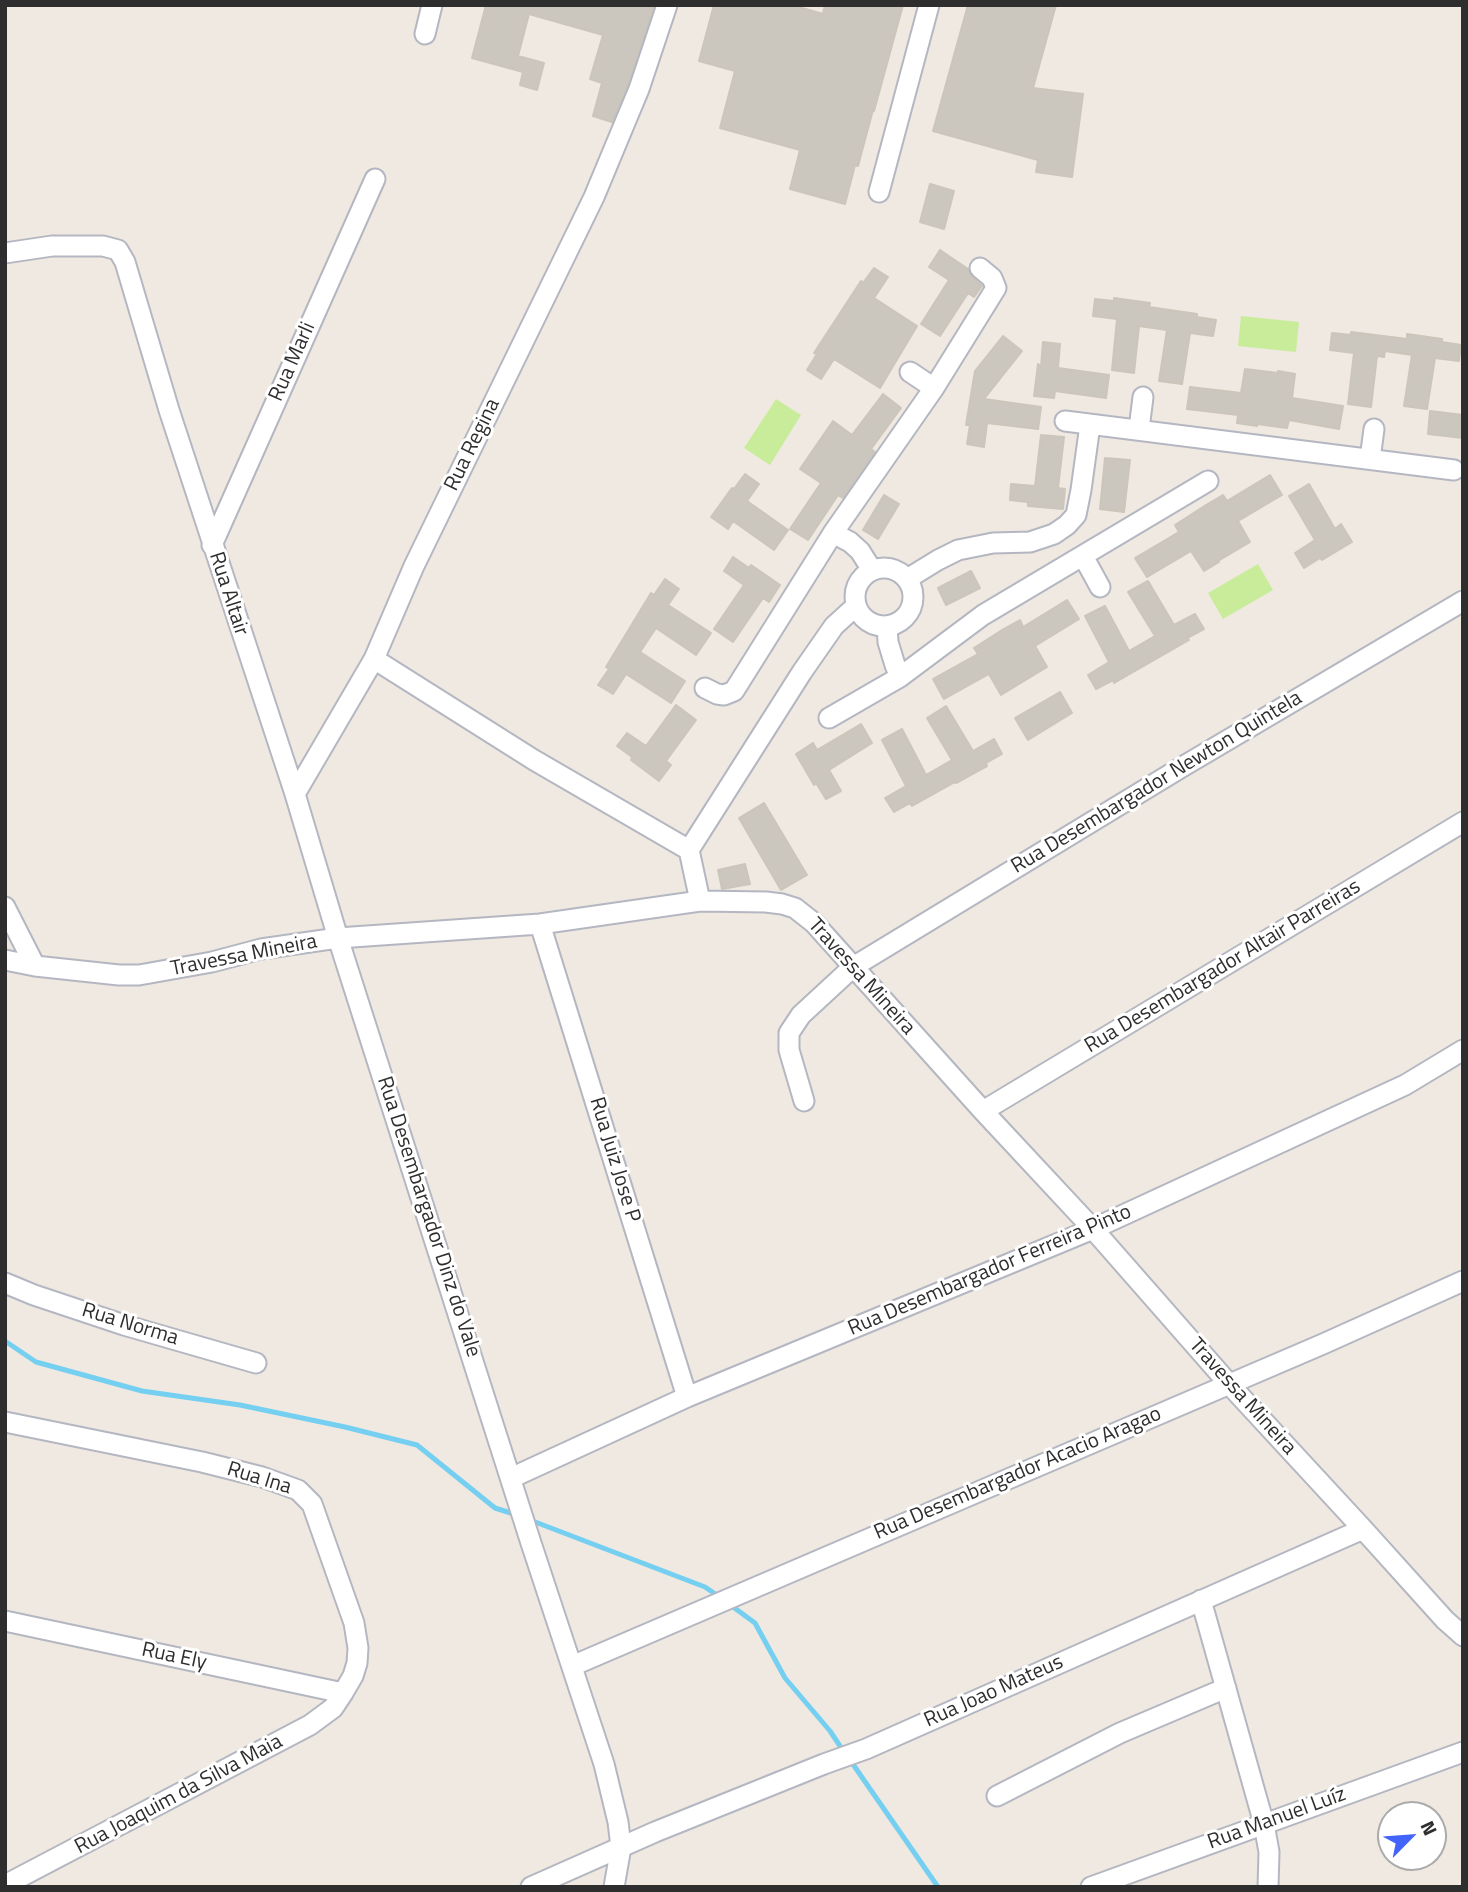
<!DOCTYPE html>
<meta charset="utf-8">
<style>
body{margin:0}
#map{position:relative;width:1468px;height:1892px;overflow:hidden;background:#efe9e1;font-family:"Titillium Web",sans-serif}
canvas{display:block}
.frame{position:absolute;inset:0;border:7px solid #2e2e2e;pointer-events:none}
.north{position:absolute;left:1377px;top:1801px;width:70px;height:70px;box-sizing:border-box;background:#fff;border:2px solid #ababab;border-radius:50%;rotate:65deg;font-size:19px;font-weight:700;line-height:28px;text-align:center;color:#2e2e2e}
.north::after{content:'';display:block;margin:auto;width:24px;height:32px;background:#4264fb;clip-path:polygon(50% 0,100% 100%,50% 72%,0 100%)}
</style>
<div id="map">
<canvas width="1468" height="1892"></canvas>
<div class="frame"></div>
<div class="north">N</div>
</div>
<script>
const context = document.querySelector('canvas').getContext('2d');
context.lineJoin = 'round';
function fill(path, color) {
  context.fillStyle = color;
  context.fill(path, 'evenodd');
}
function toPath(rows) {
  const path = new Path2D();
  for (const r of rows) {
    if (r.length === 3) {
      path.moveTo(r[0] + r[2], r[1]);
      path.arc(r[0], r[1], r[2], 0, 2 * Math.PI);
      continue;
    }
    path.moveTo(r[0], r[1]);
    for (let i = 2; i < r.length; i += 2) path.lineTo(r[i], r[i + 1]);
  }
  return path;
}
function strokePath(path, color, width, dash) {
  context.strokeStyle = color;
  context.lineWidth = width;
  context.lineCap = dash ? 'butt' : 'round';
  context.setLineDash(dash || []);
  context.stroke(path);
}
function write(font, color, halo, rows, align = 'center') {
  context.font = font + ' "Titillium Web",sans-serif';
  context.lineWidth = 6;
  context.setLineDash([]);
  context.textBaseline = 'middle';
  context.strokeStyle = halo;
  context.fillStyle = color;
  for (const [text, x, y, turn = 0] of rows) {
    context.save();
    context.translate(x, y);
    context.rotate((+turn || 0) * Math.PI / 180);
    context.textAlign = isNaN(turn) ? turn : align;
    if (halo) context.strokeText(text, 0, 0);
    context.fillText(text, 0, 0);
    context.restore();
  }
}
fill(toPath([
 [1241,316,1299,322,1296,352,1238,346],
 [776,399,801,415,770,465,744,448],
 [1258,564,1273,590,1223,619,1208,593]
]), '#c9ec9a');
strokePath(toPath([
 [5,1341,36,1362,142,1391,240,1405,345,1427,417,1445,495,1508,517,1515],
 [530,1520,705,1587,721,1598],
 [729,1604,755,1623,785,1678,830,1731,844,1752],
 [850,1760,938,1887]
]), '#75cff0', 5);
const building = toPath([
 [486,5,654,5,628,85,612,122,593,116,602,83,590,79,603,35,529,14,518,56,544,63,537,90,520,85,523,72,472,58,486,5],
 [714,5,792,5,823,14,825,5,903,5,874,111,873,110,858,166,855,165,845,204,790,189,800,150,720,128,735,71,699,61,714,5],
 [968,5,1056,5,1033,88,1083,94,1072,177,1036,172,1038,160,933,131,968,5],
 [930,184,954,191,944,229,920,222,930,184],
 [940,250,968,269,972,277,982,286,974,297,968,293,940,336,921,324,949,280,929,267,940,250],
 [874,268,888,277,874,298,917,326,880,388,834,359,821,379,807,370,817,354,814,353,861,281,863,283,874,268],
 [1114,298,1150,303,1149,307,1197,314,1197,317,1216,320,1213,336,1190,333,1182,384,1159,381,1167,330,1139,326,1134,373,1112,370,1117,319,1093,316,1095,299,1114,301,1114,298],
 [1351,332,1407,339,1407,334,1442,339,1442,342,1461,345,1459,361,1435,358,1427,409,1404,406,1412,355,1385,351,1384,357,1377,356,1371,407,1348,404,1354,353,1330,350,1332,333,1351,335,1351,332],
 [1003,336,1022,351,984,399,1041,407,1038,429,987,423,984,447,967,444,970,425,966,425,975,371,1003,336],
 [1043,342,1060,344,1058,368,1109,375,1106,398,1055,391,1054,398,1034,396,1038,364,1041,367,1043,342],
 [1245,369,1278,373,1278,371,1295,374,1292,398,1343,406,1339,429,1289,420,1287,428,1257,424,1257,426,1237,423,1238,415,1187,409,1190,387,1241,393,1245,369],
 [883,394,901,408,871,449,875,452,843,498,838,495,808,540,790,529,821,483,800,469,833,421,852,435,883,394],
 [1430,411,1463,415,1463,438,1428,434,1430,411],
 [1041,435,1064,437,1058,488,1065,489,1063,509,1028,506,1028,502,1010,500,1011,484,1035,486,1041,435],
 [1105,458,1130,460,1124,512,1100,509,1105,458],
 [745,474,759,484,747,501,788,530,774,550,733,521,728,529,711,517,732,488,734,489,745,474],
 [1270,475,1282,495,1238,521,1250,542,1218,561,1219,562,1204,571,1191,551,1147,577,1135,558,1179,532,1175,525,1206,505,1223,495,1227,501,1270,475],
 [1309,484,1335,529,1341,524,1352,542,1322,560,1320,558,1304,568,1295,553,1315,540,1289,496,1309,484],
 [884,495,899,504,878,539,863,530,884,495],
 [733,557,749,568,751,565,780,585,769,602,763,598,733,642,714,629,744,585,724,571,733,557],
 [971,571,980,588,946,605,938,588,971,571],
 [665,579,679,589,668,605,711,633,696,655,656,628,640,652,685,681,671,703,626,674,613,694,598,685,609,669,606,667,651,593,654,595,665,579],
 [1148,581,1174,625,1195,614,1204,629,1187,638,1189,640,1114,683,1113,680,1096,689,1088,675,1109,662,1085,616,1105,606,1129,651,1155,636,1128,592,1148,581],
 [1067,600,1079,619,1035,646,1047,667,1001,695,989,674,944,699,933,679,978,654,974,648,1002,630,1020,620,1023,627,1067,600],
 [1060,692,1072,713,1028,740,1015,718,1060,692],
 [676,705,696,720,666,761,671,765,659,781,631,760,632,757,617,746,627,733,646,746,676,705],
 [946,706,973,751,994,739,1002,754,986,763,987,766,956,783,955,782,912,806,910,803,894,812,885,798,906,786,882,740,902,729,926,775,952,760,927,718,946,706],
 [861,724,872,743,829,770,841,791,826,799,816,783,814,785,796,754,813,743,817,750,861,724],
 [764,803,807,875,781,890,739,818,764,803],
 [745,864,750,884,722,889,718,870,745,864]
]);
fill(building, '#cbc7bf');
strokePath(building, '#cbc5ba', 2);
const minor = toPath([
 [425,34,432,5],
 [879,192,929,5],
 [5,253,52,246,103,246,118,250,125,262,169,410,295,794,338,938,531,1543,604,1764,618,1822,621,1847,614,1887],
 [910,372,934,388],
 [1065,421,1454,470],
 [1139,429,1143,397],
 [1370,459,1374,429],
 [833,533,850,542,860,551,872,570],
 [212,545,375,179],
 [1083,556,1100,587],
 [884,597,29],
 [907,579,938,560,958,550,993,543,1030,542,1054,534,1067,525,1076,515,1081,490,1090,425],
 [887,626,888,642,895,665,900,677],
 [374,659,534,760,689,850],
 [705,688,717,694,724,695,734,691,833,533,934,388,996,288,992,278,980,268],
 [829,718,900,677,983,615,1208,481],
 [295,794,374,659,414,566,594,197,639,89,667,5],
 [700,901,689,850,802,672,834,626,856,606],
 [5,907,35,966],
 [540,924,687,1397],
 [5,960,35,966,119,975,139,975,212,962,261,949,338,938,540,924,700,901,766,902,782,904,795,908,814,923,983,1111,1093,1229,1229,1384,1363,1529,1445,1620,1463,1636],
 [804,1101,789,1050,789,1033,801,1015,853,967,1182,767,1463,601],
 [983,1111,1463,822],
 [5,1283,34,1295,124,1325,256,1363],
 [5,1422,202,1462,262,1477,298,1490,312,1504,354,1623,358,1648,357,1663,353,1676,343,1693,333,1708,310,1725,5,1885],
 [511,1478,687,1397,1093,1229,1405,1085,1463,1050],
 [1201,1600,1264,1824,1269,1852,1268,1887],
 [5,1621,343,1693],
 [572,1666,1323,1344,1463,1281],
 [997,1796,1120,1733,1226,1688],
 [531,1887,655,1832,824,1764,866,1749,1363,1529],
 [1091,1887,1463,1752]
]);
strokePath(minor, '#b4b7c1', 23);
strokePath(minor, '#fff', 19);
write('21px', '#2e2e2e', '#fff', [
 ["Rua Marli",293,362,-66],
 ["Rua Regina",473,445,-64],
 ["Rua Altair",228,594,72],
 ["Rua Desembargador Newton Quintela",1157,783,-31],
 ["Travessa Mineira",244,956,-11],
 ["Rua Desembargador Altair Parreiras",1223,967,-31],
 ["Travessa Mineira",861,977,48],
 ["Rua Juiz Jose P",614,1160,73],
 ["Rua Desembargador Dinz do Vale",428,1217,72],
 ["Rua Desembargador Ferreira Pinto",990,1271,-23],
 ["Rua Norma",130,1325,17],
 ["Travessa Mineira",1242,1397,48],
 ["Rua Desembargador Acacio Aragao",1018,1474,-23],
 ["Rua Ina",259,1479,17],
 ["Rua Ely",174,1657,12],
 ["Rua Joao Mateus",994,1692,-24],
 ["Rua Joaquim da Silva Maia",179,1795,-28],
 ["Rua Manuel Luíz",1277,1819,-20]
]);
</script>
